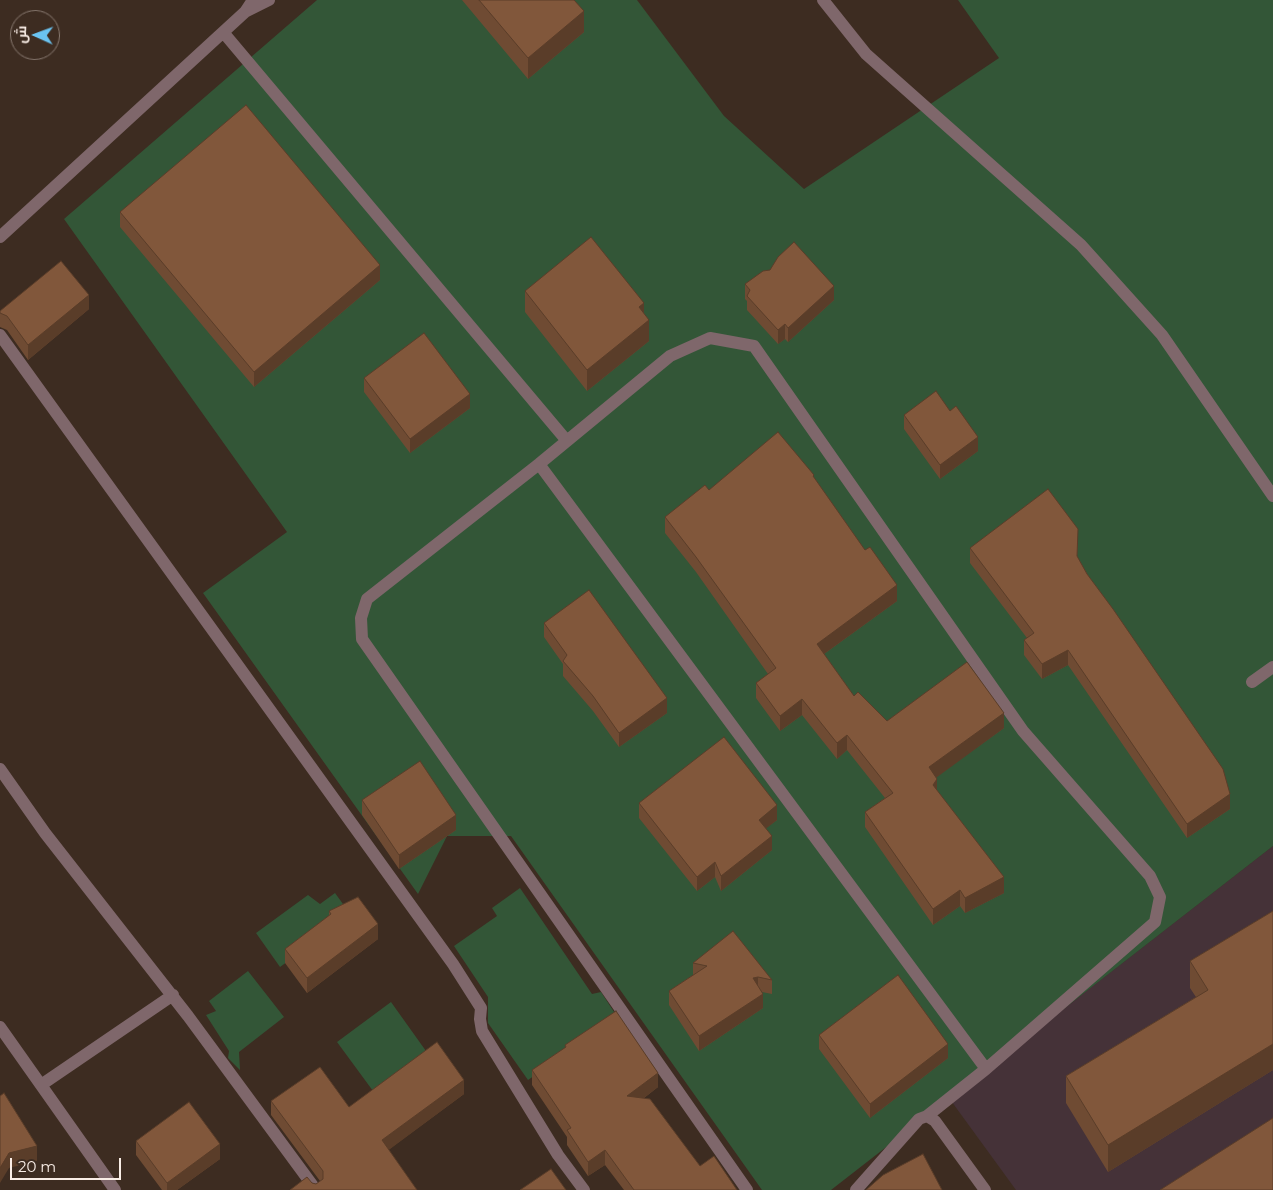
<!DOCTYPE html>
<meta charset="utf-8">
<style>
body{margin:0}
#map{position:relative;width:1273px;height:1190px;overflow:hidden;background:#3d2c21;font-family:Montserrat,Cairo,sans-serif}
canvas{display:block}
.north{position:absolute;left:10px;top:10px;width:50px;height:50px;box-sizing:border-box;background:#3d2c21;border:1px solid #887970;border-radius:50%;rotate:272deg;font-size:14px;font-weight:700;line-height:20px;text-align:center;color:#f9ede6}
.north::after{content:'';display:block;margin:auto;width:18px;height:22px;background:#6ac3f1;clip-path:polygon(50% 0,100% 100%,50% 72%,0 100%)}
.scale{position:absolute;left:10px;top:1158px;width:111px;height:22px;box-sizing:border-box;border:2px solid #f9ede6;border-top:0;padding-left:6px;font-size:15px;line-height:18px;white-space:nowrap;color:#f9ede6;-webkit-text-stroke:4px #3d2c21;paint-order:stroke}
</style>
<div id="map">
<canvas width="1273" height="1190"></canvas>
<div class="north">ش</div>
<div class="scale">20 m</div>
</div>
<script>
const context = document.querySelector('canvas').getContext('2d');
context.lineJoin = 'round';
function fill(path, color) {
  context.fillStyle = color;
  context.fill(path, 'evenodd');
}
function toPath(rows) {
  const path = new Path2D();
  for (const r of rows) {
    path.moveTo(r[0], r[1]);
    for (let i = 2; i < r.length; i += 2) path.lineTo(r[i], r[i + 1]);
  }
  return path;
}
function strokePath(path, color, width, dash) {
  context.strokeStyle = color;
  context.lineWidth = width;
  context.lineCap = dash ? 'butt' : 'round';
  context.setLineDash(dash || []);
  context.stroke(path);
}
fill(toPath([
 [1273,846,1273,1190,1016,1190,949,1098]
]), '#453238');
fill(toPath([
 [317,0,637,0,724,116,804,189,999,58,958,0,1273,0,1273,846,831,1190,762,1190,511,836,447,836,418,894,203,593,287,532,64,219],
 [520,888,592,994,601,992,618,1018,528,1080,488,1023,488,997,454,946,497,916,492,908],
 [335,893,351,915,280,967,256,933,308,895,320,904],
 [248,971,284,1017,239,1052,240,1070,228,1058,229,1051,206,1015,216,1011,209,1001],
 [391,1002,426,1051,373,1091,337,1042]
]), '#335637');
strokePath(toPath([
 [823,0,866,54,1081,245,1162,335,1273,496],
 [245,12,269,0],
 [223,32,567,441],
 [0,237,245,12,253,0],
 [0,335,453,964,481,1008,480,1019,482,1031,558,1155,584,1190],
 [539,464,986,1069],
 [1252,682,1273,667],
 [0,769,45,833,188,1016,316,1190],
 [0,1027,115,1190],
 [41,1085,173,995],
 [927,1116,935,1121,985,1190],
 [747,1190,362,639,361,618,367,599,539,464,670,356,710,338,754,346,1023,731,1150,876,1160,897,1155,922,986,1069,927,1116,919,1119,856,1190]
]), '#7f676b', 12);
fill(toPath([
 [462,0,574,0,584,32,528,79],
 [120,212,380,280,254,387,120,227],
 [745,284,834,300,788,342,785,339,778,344,747,310,747,301,745,299],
 [525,291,644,313,649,341,587,391,525,312],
 [89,309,28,360,7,330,0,327,0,311],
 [364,378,470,408,410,453,364,392],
 [904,415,978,451,940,479,904,429],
 [814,478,897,601,824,654,854,696,887,721,1004,728,936,777,937,791,1004,893,965,913,960,906,933,925,865,827,865,812,885,798,847,750,837,759,802,715,780,731,756,698,756,683,768,674,696,572,665,533,665,517,709,490],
 [970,548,1077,557,1230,809,1187,838,1068,665,1042,679,1024,655,1024,640,1027,638,970,563],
 [544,623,667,713,619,747,593,711,563,676,563,664,544,637],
 [362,800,456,830,399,869,362,815],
 [639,803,777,820,766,828,772,850,721,891,715,877,697,891,639,818],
 [329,911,378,939,307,993,285,963,285,949,329,916],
 [1273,911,1273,1070,1108,1172,1066,1103,1066,1076,1196,997,1190,988,1190,961],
 [693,963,772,980,772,994,762,992,763,1008,699,1051,669,1005,669,991,693,975],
 [819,1035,948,1058,870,1118,819,1049],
 [565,1045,658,1087,644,1098,700,1166,737,1190,624,1190,605,1165,588,1176,567,1145,567,1137,532,1085,532,1070,565,1048],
 [464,1094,388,1150,417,1190,290,1190,312,1183,316,1184,320,1181,271,1115,271,1101,349,1107],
 [136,1141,220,1159,177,1190,162,1190,136,1155]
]), '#6f4b33');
fill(toPath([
 [584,11,584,32,528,79,528,58],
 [380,265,380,280,254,387,254,372],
 [834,286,834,300,788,342,788,328],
 [89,295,89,309,28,360,28,345],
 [644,303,644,324,639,307],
 [649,320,649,341,587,391,587,370],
 [785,324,785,339,778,344,778,330],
 [470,394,470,408,410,453,410,439],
 [978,437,978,451,940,479,940,465],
 [897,585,897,601,817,659,817,644],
 [1068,650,1068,665,1042,679,1042,664],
 [667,698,667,713,619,747,619,733],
 [802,699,802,715,780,731,780,716],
 [1004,713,1004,728,929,783,929,767],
 [847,735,847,750,837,759,837,743],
 [937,779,937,794,933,785],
 [1230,794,1230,809,1187,838,1187,824],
 [777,805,777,820,759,834,759,820],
 [456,815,456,830,399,869,399,855],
 [772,836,772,850,721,891,721,876],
 [715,862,715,877,697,891,697,877],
 [1004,877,1004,893,965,913,965,898],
 [960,890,960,906,933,925,933,909],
 [378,924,378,939,307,993,307,978],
 [758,977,758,991,753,978],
 [763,994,763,1008,699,1051,699,1036],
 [948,1044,948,1058,870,1118,870,1104],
 [1273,1044,1273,1070,1108,1172,1108,1145],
 [658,1073,658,1087,627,1111,627,1096],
 [464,1080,464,1094,382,1155,382,1140],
 [220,1144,220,1159,177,1190,167,1190,167,1183],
 [37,1146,37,1161,9,1168,0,1183,0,1168,9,1153],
 [605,1150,605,1165,588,1176,588,1162]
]), '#5a3d29');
const building = toPath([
 [479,0,574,0,584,11,528,58,479,0],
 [246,105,380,265,254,372,120,212,246,105],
 [591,237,644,303,639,307,649,320,587,370,525,291,591,237],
 [794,242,834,286,788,328,785,324,778,330,747,296,750,290,745,284,763,271,770,270,778,257,794,242],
 [61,261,89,295,28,345,7,316,0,313,0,311,61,261],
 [424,333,470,394,410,439,364,378,424,333],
 [936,391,950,411,956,406,978,437,940,465,904,415,936,391],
 [778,432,814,475,813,476,865,550,870,547,897,585,817,644,854,696,858,692,887,721,967,662,1004,713,929,767,937,779,933,785,1004,877,965,898,960,890,933,909,865,812,893,793,847,735,837,743,802,699,780,716,756,683,776,668,696,557,665,517,705,485,709,490,778,432],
 [1048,489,1078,529,1077,556,1087,574,1113,609,1223,769,1230,794,1187,824,1068,650,1042,664,1024,640,1034,633,970,548,1048,489],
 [589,590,667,698,619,733,593,696,563,661,567,655,544,623,589,590],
 [724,737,777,805,759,820,772,836,721,876,715,862,697,877,639,803,724,737],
 [420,761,456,815,399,855,362,800,420,761],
 [358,897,378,924,307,978,285,949,331,914,329,911,358,897],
 [1273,911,1273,1044,1108,1145,1066,1076,1208,990,1190,961,1273,911],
 [733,931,772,980,758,977,753,978,763,994,699,1036,669,991,707,966,693,963,733,931],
 [898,975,948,1044,870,1104,819,1035,898,975],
 [616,1011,658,1073,627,1096,650,1099,700,1166,714,1156,737,1190,634,1190,605,1150,588,1162,567,1130,571,1128,532,1070,566,1047,565,1045,616,1011],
 [437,1042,464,1080,382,1140,417,1190,290,1190,307,1177,312,1183,316,1184,323,1179,323,1171,271,1101,320,1067,349,1107,437,1042],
 [4,1093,37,1146,9,1153,0,1168,0,1096,4,1093],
 [189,1102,220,1144,167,1183,136,1141,189,1102],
 [1273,1118,1273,1190,1160,1190,1273,1118],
 [923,1154,942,1190,866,1190,883,1175,923,1154],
 [551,1169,566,1190,520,1190,551,1169]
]);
fill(building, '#81573b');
strokePath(building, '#5a3d29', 1);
</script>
